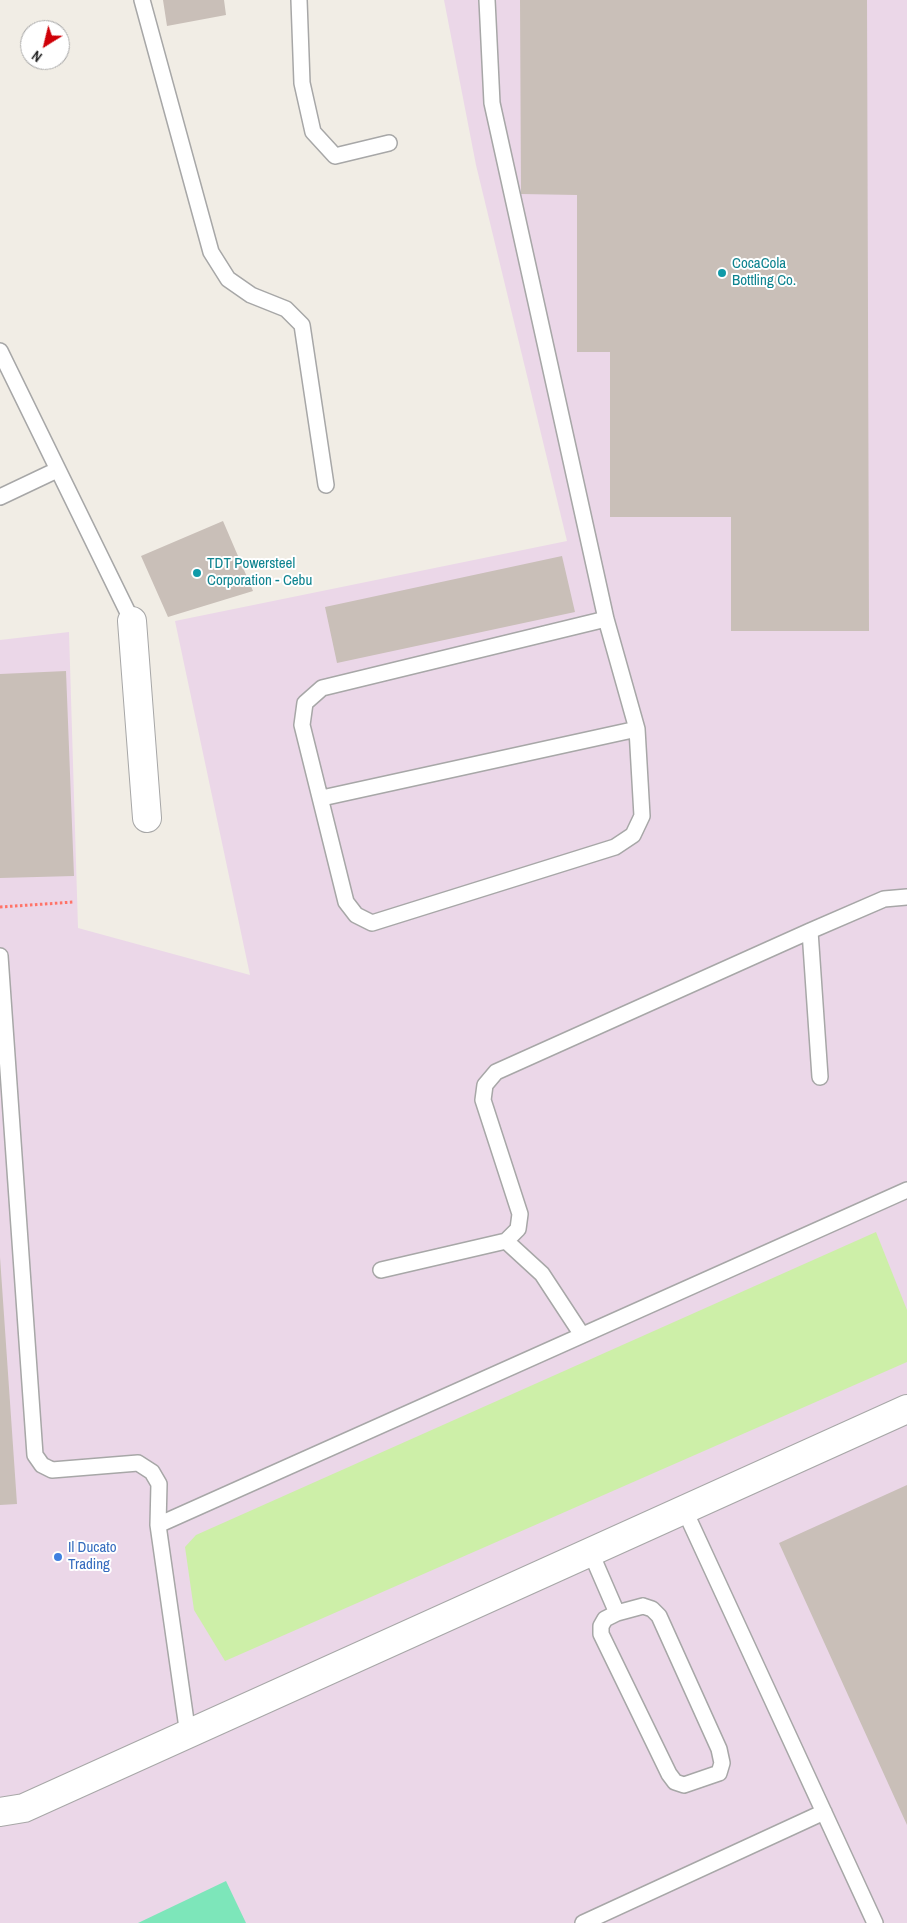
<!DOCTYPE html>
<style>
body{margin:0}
#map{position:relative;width:907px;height:1923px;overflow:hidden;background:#f1ede5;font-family:"Archivo Narrow",sans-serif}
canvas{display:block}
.north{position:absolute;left:20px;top:20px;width:50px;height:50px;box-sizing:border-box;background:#fff;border:1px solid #a6a6a6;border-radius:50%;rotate:216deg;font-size:14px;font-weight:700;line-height:20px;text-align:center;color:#202020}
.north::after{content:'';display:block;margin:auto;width:18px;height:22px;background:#cf0007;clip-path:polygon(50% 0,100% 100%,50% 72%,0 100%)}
</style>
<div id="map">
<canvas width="907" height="1923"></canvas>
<div class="north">N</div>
</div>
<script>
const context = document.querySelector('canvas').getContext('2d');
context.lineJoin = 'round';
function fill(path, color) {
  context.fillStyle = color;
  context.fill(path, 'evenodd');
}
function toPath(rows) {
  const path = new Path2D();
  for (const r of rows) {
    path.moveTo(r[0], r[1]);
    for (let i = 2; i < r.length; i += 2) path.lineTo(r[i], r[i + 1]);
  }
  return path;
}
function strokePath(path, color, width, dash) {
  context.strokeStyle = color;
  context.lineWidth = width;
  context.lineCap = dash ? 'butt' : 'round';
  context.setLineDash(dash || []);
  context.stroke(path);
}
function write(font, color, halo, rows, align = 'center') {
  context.font = font + ' "Archivo Narrow",sans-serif';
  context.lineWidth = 4;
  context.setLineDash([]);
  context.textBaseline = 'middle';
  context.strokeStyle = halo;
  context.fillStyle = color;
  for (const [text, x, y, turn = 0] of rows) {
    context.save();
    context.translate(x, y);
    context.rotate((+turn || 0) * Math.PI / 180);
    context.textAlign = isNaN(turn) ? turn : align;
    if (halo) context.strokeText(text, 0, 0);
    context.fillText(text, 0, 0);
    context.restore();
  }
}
fill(toPath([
 [444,0,907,0,907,1923,0,1923,0,640,69,632,78,928,250,975,175,621,567,541,476,165]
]), '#ebd7e8');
fill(toPath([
 [876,1232,907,1310,907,1362,225,1661,194,1610,185,1547,196,1535]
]), '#cdefa8');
fill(toPath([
 [226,1881,246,1923,138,1923]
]), '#7de6ba');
fill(toPath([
 [163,0,224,0,226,15,167,26],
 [520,0,867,0,869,631,731,631,731,517,610,517,610,352,577,352,577,195,521,194],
 [223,521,253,591,168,617,141,556],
 [562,556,575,612,337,663,325,607],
 [66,671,74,876,0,878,0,674],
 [0,1257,17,1504,0,1505],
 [907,1485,907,1825,779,1543]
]), '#c9bfb8');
const service = toPath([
 [142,0,211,252,228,279,251,295,286,309,302,325,326,485],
 [299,0,302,83,313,132,335,156,389,143],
 [487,0,492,103,606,619,637,729,642,816,633,835,615,847,372,923,356,915,346,902,302,725,305,703,322,688,606,619],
 [0,351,132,621],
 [0,497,57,470],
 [322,798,637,729],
 [810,931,820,1077],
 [0,956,35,1455,42,1465,52,1470,138,1463,152,1472,159,1484,158,1525,188,1735],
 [506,1241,542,1274,582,1335],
 [381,1270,506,1241,518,1229,520,1214,483,1100,485,1085,496,1072,810,931,884,899,907,897],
 [685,1511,875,1923],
 [158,1525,907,1190],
 [591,1553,617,1613],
 [643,1606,652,1609,659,1616,719,1749,722,1763,719,1773,684,1785,675,1782,669,1774,601,1634,601,1626,605,1619,617,1613,643,1606],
 [583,1923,824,1812]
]);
const minor = toPath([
 [132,621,147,818],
 [0,1812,24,1808,907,1409]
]);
strokePath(service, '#a7a7a7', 18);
strokePath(minor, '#a7a7a7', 30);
strokePath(toPath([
 [0,907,74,902]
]), '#ff7368', 3, [2.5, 2.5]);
strokePath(service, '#fff', 15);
strokePath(minor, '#fff', 28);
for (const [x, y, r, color] of [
 [722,273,5,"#0f9aa8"],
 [197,573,5,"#0f9aa8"],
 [58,1557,5,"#3f7fe0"]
]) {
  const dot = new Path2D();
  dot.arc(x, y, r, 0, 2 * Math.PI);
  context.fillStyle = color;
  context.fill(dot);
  strokePath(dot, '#fff', 2);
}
write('15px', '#0d838f', '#fff', [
 ["CocaCola",732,264],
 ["Bottling Co.",732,281],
 ["TDT Powersteel",207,564],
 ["Corporation - Cebu",207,581]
], 'left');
write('15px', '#366cbe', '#fff', [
 ["Il Ducato",68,1548],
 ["Trading",68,1565]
], 'left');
</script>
